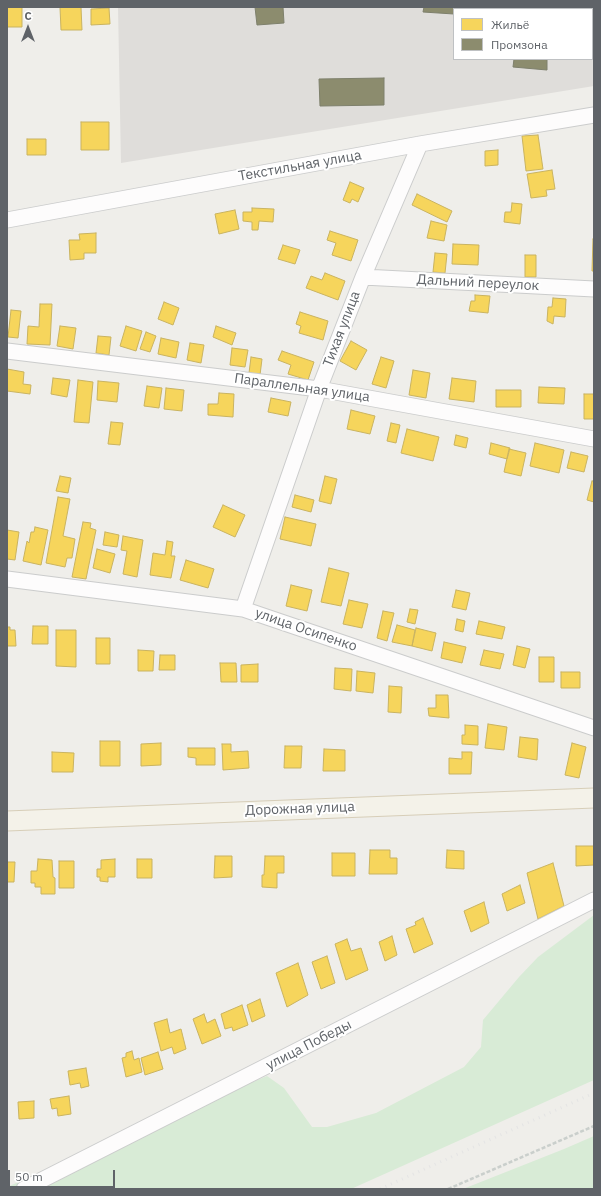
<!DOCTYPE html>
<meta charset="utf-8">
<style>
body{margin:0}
#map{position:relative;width:601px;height:1196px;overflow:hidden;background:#efeeea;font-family:"IBM Plex Sans",sans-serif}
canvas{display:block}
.frame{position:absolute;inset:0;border:8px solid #5f6368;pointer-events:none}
.legend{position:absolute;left:453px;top:8px;width:140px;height:52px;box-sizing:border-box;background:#fff;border:1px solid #bfc1c3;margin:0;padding:5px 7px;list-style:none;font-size:12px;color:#5f6368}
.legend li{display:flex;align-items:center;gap:8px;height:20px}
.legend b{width:20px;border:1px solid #bfc1c3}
.north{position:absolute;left:8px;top:8px;width:40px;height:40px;-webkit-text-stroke:3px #fff;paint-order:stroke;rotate:0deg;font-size:11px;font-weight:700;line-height:16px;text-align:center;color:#5f6368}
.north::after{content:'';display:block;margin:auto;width:14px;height:18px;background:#5f6368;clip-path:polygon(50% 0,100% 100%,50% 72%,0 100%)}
.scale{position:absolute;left:8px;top:1170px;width:107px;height:18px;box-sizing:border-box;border:2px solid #5f6368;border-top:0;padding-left:5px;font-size:12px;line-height:14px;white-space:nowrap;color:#5f6368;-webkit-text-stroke:3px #fff;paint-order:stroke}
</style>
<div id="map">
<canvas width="601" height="1196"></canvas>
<div class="frame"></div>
<ul class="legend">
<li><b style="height:11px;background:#f6d55c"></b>Жильё</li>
<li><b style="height:11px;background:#8c8c6e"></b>Промзона</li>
</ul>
<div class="north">С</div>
<div class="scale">50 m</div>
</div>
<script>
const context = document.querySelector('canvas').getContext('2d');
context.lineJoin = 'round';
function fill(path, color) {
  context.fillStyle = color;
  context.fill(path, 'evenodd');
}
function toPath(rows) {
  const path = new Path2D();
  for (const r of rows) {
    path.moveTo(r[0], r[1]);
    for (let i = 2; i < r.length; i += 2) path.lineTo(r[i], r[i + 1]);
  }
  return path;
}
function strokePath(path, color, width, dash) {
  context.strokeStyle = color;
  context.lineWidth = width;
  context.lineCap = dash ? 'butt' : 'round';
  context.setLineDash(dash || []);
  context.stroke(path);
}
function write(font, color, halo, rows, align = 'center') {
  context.font = font + ' "IBM Plex Sans",sans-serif';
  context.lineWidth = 4;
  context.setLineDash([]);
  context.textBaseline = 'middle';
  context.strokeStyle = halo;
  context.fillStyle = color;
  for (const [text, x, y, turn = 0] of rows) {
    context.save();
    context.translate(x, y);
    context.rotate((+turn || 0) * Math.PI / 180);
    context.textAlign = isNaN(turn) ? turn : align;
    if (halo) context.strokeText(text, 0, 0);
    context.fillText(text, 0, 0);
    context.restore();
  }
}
fill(toPath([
 [118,7,594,7,594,86,121,163],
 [454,9,592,9,592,59,454,59]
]), '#dfddda');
fill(toPath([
 [594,915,594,1080,351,1189,7,1189,7,1187,267,1076,284,1088,312,1127,327,1127,376,1113,464,1067,481,1047,483,1020,519,977,538,957],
 [594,1136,594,1189,463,1189,564,1149]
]), '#d8ebd6');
const homes = toPath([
 [7,7,22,7,22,27,7,27,7,7],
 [60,7,81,7,82,30,61,30,60,7],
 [109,8,110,24,91,25,91,9,109,8],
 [81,122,109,122,109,150,81,150,81,122],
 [538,135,543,169,526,171,522,136,538,135],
 [27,139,46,139,46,155,27,155,27,139],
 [498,150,498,165,485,166,485,151,498,150],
 [552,170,555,189,546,190,547,196,531,198,527,174,552,170],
 [350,182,364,188,358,202,352,199,350,203,343,200,350,182],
 [417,194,452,211,447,222,412,205,417,194],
 [512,203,522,204,520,224,504,222,505,212,511,212,512,203],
 [252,208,274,209,273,222,259,221,258,230,252,230,252,222,243,221,243,212,252,212,252,208],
 [235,210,239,229,219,234,215,214,235,210],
 [431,221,447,225,444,241,427,238,431,221],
 [330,231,358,240,351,261,332,255,336,243,327,240,330,231],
 [96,233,96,253,84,253,84,259,70,260,69,240,80,240,79,234,96,233],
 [593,239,594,239,594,271,592,271,593,239],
 [453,244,479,245,478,265,452,264,453,244],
 [283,245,300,250,295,264,278,259,283,245],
 [435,253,447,254,445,273,433,272,435,253],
 [525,255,536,255,536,277,525,277,525,255],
 [325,273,345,281,338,300,306,288,311,276,322,280,325,273],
 [475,295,490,296,488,313,469,311,471,301,475,301,475,295],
 [553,298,566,299,565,317,554,316,553,324,547,321,548,307,552,307,553,298],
 [164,302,179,308,173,325,158,319,164,302],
 [40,304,52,304,50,345,27,344,28,326,39,327,40,304],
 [11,310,21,311,18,338,8,337,11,310],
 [300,312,328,321,323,340,299,333,301,326,296,324,300,312],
 [60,326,76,328,73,349,57,346,60,326],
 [126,326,142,331,136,351,120,346,126,326],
 [216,326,236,333,232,345,213,337,216,326],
 [146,332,156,336,150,352,140,349,146,332],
 [98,336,111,337,109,355,96,353,98,336],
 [161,338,179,342,176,358,158,354,161,338],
 [351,341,367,350,356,370,340,361,351,341],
 [190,343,204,345,201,363,187,360,190,343],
 [232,348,248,350,245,367,230,365,232,348],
 [282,351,314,362,308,380,288,374,291,365,278,360,282,351],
 [251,357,262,359,260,375,249,373,251,357],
 [381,357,394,361,386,388,372,384,381,357],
 [7,369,24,372,23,384,31,385,30,394,7,391,7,369],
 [413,370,430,373,426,398,409,395,413,370],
 [53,378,70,380,67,397,51,394,53,378],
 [452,378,476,381,474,402,449,399,452,378],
 [78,380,93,382,89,423,74,422,78,380],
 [98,381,119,383,117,402,97,400,98,381],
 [147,386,162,388,159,408,144,406,147,386],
 [539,387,565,388,564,404,538,403,539,387],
 [166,388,184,390,182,411,164,409,166,388],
 [496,390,521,390,521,407,496,407,496,390],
 [219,393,234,394,233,417,208,415,208,404,218,404,219,393],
 [584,394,594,394,594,419,584,419,584,394],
 [271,398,291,402,288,416,268,412,271,398],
 [351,410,375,416,370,434,347,429,351,410],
 [111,422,123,423,120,445,108,444,111,422],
 [391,423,400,425,396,443,387,441,391,423],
 [407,429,439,437,433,461,401,453,407,429],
 [456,435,468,438,466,448,454,445,456,435],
 [491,443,510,448,507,459,489,454,491,443],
 [535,443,564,450,559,473,530,466,535,443],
 [509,449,526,453,521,476,504,472,509,449],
 [571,452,588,456,584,472,567,468,571,452],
 [60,476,71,478,68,493,56,491,60,476],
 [325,476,337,479,331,504,319,501,325,476],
 [592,481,594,481,594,502,587,500,592,481],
 [295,495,314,500,311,512,292,507,295,495],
 [58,497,70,499,63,536,75,539,72,558,67,558,65,567,46,563,58,497],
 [223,505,245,515,235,537,213,527,223,505],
 [285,517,316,524,311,546,280,539,285,517],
 [83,522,91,523,90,528,96,530,86,579,72,577,83,522],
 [35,527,48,530,41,565,23,561,27,541,29,543,31,532,34,532,35,527],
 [7,530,19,532,15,560,7,559,7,530],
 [105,532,119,535,117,547,103,545,105,532],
 [123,536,143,540,137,577,123,574,127,551,121,550,123,536],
 [167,541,173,542,171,556,175,556,171,578,150,575,153,553,165,555,167,541],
 [97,549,115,554,110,573,93,568,97,549],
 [186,560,214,569,208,588,180,580,186,560],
 [329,568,349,573,341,606,321,602,329,568],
 [291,585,312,590,307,611,286,606,291,585],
 [456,590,470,593,466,610,452,607,456,590],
 [349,600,368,604,362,628,343,624,349,600],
 [410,609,418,610,415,624,407,622,410,609],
 [383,611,394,613,387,641,377,638,383,611],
 [457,619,465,621,463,632,455,630,457,619],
 [479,621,505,627,502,639,476,634,479,621],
 [397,625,415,630,412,646,392,642,397,625],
 [33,626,48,626,48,644,32,644,33,626],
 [7,627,10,627,10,630,15,630,16,646,7,646,7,627],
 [416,628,436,633,432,651,412,646,416,628],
 [56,630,76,630,76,667,56,666,56,630],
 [96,638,110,638,110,664,96,664,96,638],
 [444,642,466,647,462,663,441,658,444,642],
 [517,646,530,649,525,668,513,665,517,646],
 [138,650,154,651,153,671,138,671,138,650],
 [484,650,504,654,500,669,480,665,484,650],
 [160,655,175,655,175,670,159,670,160,655],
 [539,657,554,657,554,682,539,682,539,657],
 [220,663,236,663,237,682,221,682,220,663],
 [258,664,258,682,241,682,241,665,258,664],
 [335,668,352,669,351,691,334,689,335,668],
 [357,671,375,673,373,693,356,691,357,671],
 [561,672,580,672,580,688,561,688,561,672],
 [389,686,402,687,401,713,388,712,389,686],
 [436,695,448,695,449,718,429,716,428,708,436,708,436,695],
 [488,724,507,727,504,750,485,748,488,724],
 [465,725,478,726,478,745,462,744,462,735,465,735,465,725],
 [520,737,538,739,537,760,518,757,520,737],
 [100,741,120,741,120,766,100,766,100,741],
 [161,743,161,765,141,766,141,744,161,743],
 [572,743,586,747,579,778,565,775,572,743],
 [222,744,231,744,231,752,248,751,249,768,223,770,222,744],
 [285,746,302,746,301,768,284,768,285,746],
 [188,748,215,748,215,765,196,765,196,758,188,757,188,748],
 [324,749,345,750,345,771,323,771,324,749],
 [52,752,74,753,73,772,52,772,52,752],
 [462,752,472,752,471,774,449,774,449,758,462,759,462,752],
 [576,846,594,846,594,865,576,866,576,846],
 [370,850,390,850,390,858,397,858,397,874,369,874,370,850],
 [447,850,464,851,464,869,446,868,447,850],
 [332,853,355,853,355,876,332,876,332,853],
 [215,856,232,856,232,877,214,878,215,856],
 [265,856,284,856,284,873,277,873,277,888,262,887,262,875,264,875,265,856],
 [38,859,52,860,53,877,55,878,55,894,41,894,41,887,35,887,35,883,31,883,31,871,37,871,38,859],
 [115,859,115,877,108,877,108,882,100,881,100,877,97,877,97,869,101,869,101,860,115,859],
 [137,859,152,859,152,878,137,878,137,859],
 [59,861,74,861,74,888,59,888,59,861],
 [7,862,15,862,14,882,7,882,7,862],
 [553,863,564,906,538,919,527,873,553,863],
 [520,885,525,903,507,911,502,894,520,885],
 [484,902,489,923,471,932,464,911,484,902],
 [423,918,433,944,414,953,406,929,416,925,415,922,423,918],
 [392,936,397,955,385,961,379,942,392,936],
 [347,939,351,951,361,948,368,970,346,980,335,944,347,939],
 [327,956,335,983,321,989,312,962,327,956],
 [298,963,308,995,287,1007,276,973,298,963],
 [260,999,265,1016,252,1022,247,1005,260,999],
 [242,1005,248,1025,233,1031,232,1027,225,1029,221,1014,242,1005],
 [204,1014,207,1023,215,1019,221,1036,202,1044,193,1019,204,1014],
 [167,1019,170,1033,181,1029,186,1049,174,1054,172,1047,161,1051,154,1023,167,1019],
 [132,1051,134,1060,139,1058,142,1072,126,1077,122,1058,126,1057,126,1053,132,1051],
 [158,1052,163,1069,145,1075,141,1058,158,1052],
 [86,1068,89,1086,81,1088,80,1083,70,1085,68,1071,86,1068],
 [69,1096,71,1114,58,1116,57,1108,52,1109,50,1099,69,1096],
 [34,1101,34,1118,19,1119,18,1102,34,1101]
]);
fill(homes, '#f6d55c');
strokePath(homes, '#c9b360', 1);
const industry = toPath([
 [255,7,283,7,284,23,257,25,255,7],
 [424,7,552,7,552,9,454,9,454,14,423,12,424,7],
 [514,59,547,59,547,70,513,67,514,59],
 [384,78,384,105,320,106,319,79,384,78]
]);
fill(industry, '#8c8c6e');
strokePath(industry, '#7e806c', 1);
const minor = toPath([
 [7,220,420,144,594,115],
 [363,277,594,289],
 [7,351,319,389,594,439],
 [7,579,243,609,594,728],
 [243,609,319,389,363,277,420,144],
 [24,1189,594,900]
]);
const major = toPath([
 [7,821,594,798]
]);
strokePath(minor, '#cbcccc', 17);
strokePath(major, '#d7ceb8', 21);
strokePath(toPath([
 [448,1189,594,1126]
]), '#cacfcc', 2.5, [4, 2]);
strokePath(minor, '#fdfcfc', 15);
strokePath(major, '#f4f2e9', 19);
strokePath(toPath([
 [380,1189,594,1093]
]), '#e4e4e4', 3, [1, 5]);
write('14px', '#5f6368', '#fff', [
 ["Текстильная улица",300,166,-10],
 ["Дальний переулок",478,283,3],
 ["Тихая улица",342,329,-69],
 ["Параллельная улица",302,388,8],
 ["улица Осипенко",306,630,19],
 ["Дорожная улица",300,809,-2],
 ["улица Победы",309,1045,-27]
]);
</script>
